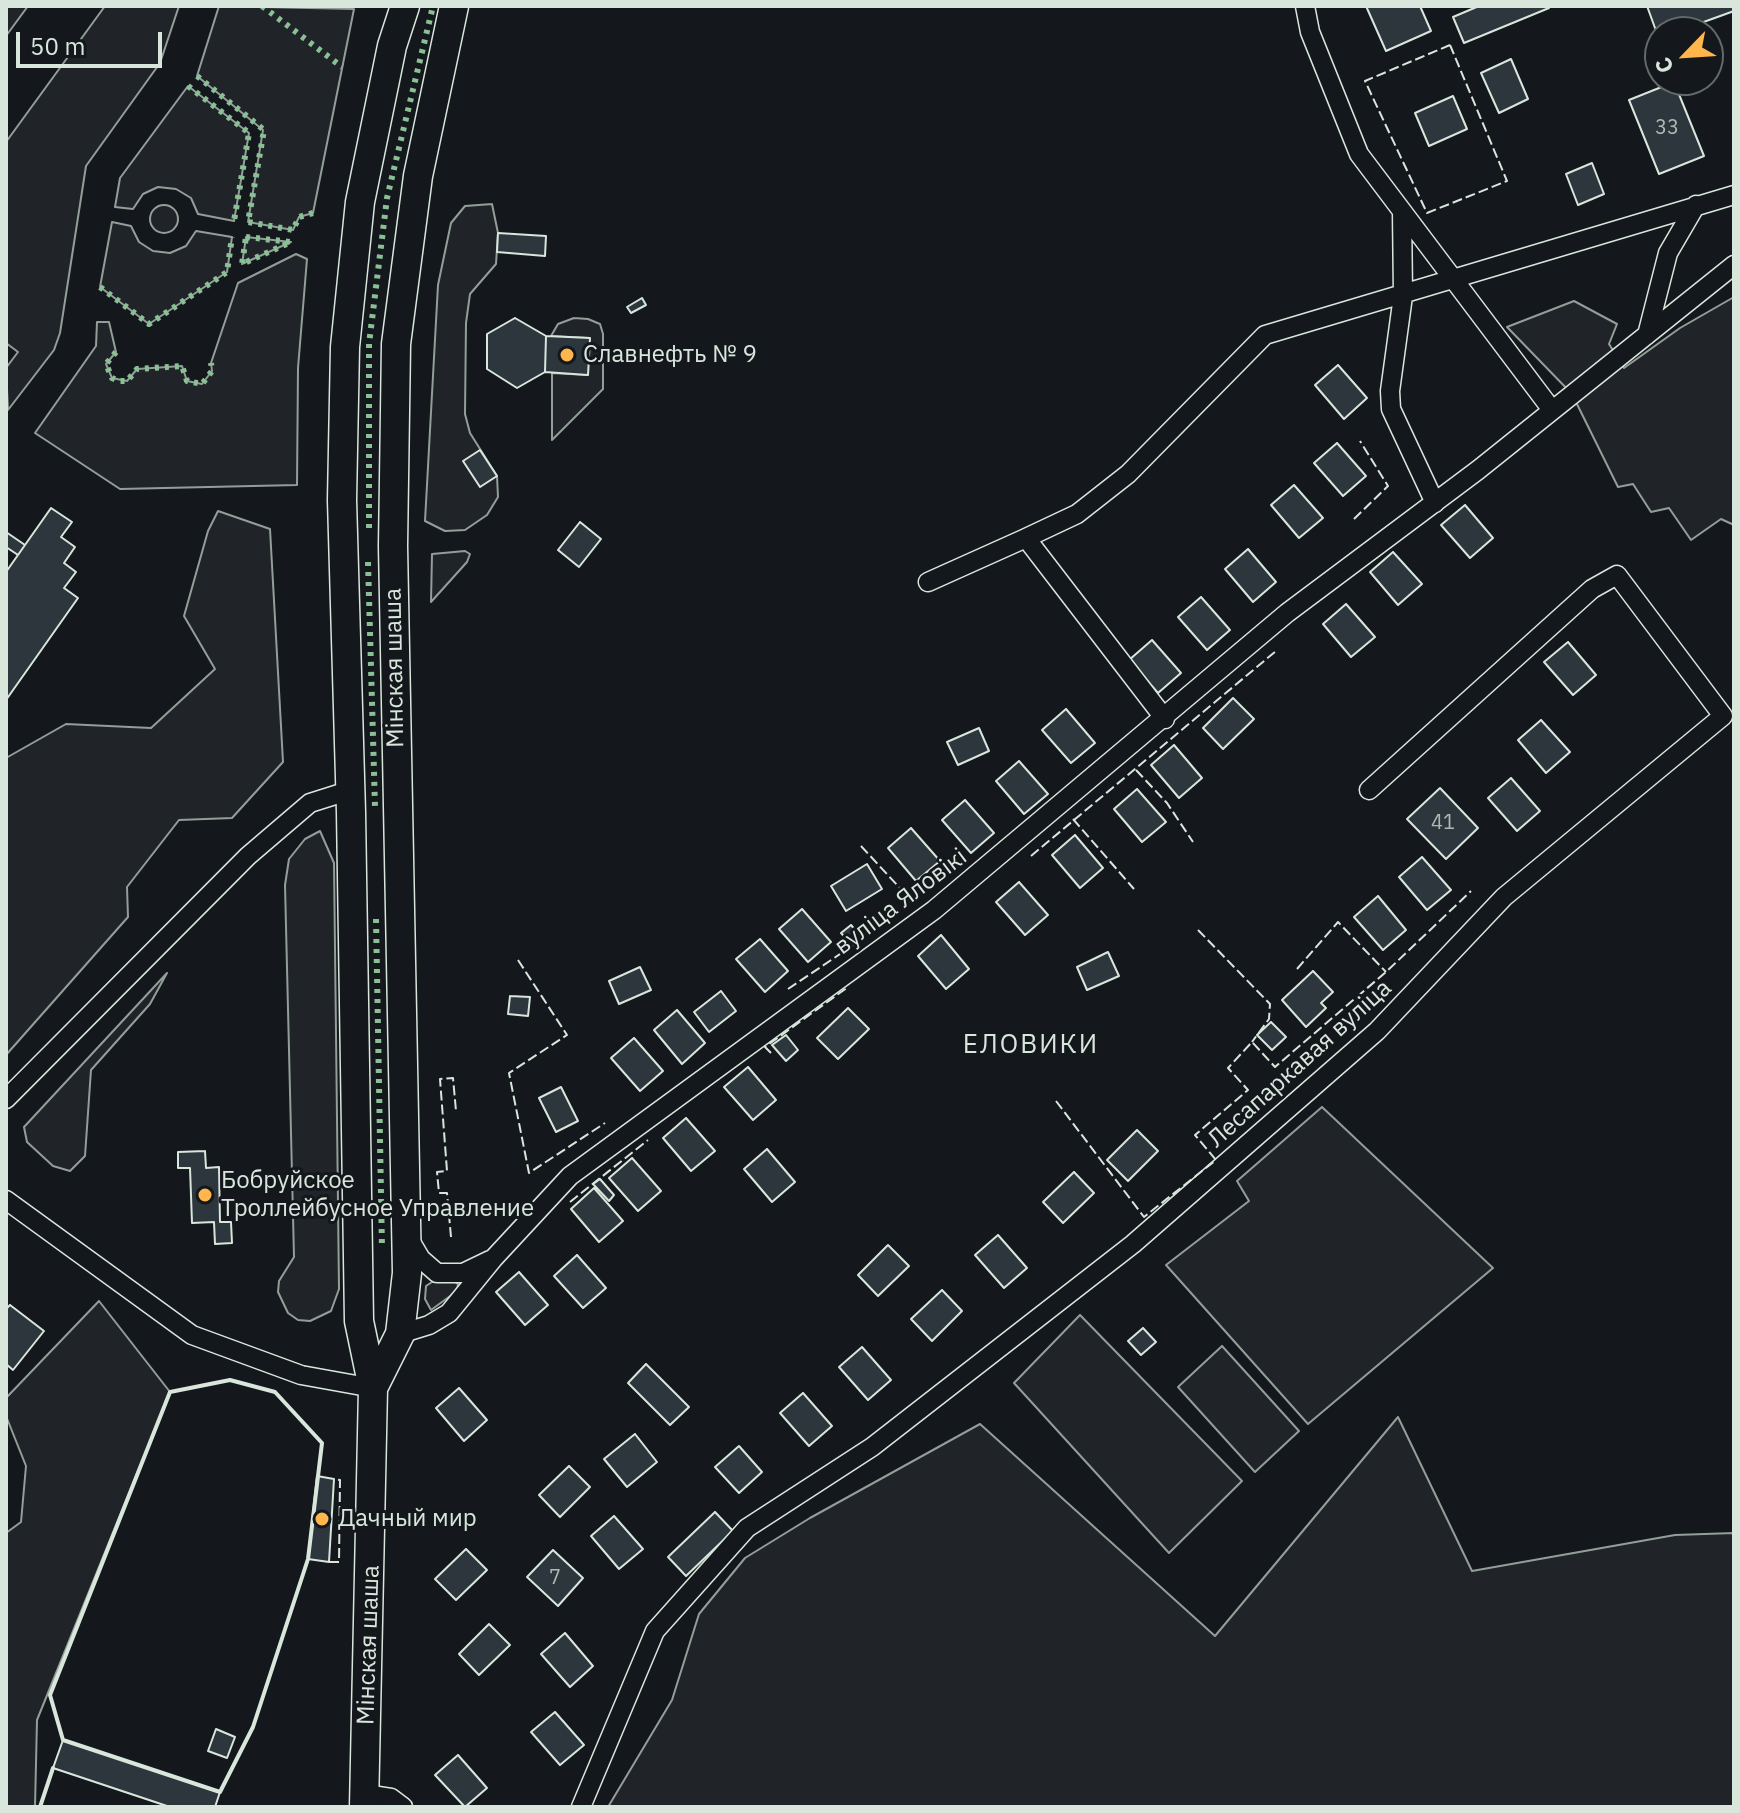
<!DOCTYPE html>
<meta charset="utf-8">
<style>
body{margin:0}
#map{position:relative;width:1740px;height:1813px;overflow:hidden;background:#14181c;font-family:"IBM Plex Sans",sans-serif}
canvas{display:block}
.frame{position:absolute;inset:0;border:8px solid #d8e6dc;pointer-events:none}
.north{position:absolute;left:1644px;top:16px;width:80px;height:80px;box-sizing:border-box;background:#14181c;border:2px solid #626a69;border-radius:50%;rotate:245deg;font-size:22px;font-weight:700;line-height:32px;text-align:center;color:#d8e6dc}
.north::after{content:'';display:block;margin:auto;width:28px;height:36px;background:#ffb74d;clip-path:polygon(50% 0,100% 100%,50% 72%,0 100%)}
.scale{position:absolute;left:16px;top:32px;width:146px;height:36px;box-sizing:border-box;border:4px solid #d8e6dc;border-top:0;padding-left:10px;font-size:24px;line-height:28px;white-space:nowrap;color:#d8e6dc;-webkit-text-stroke:6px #14181c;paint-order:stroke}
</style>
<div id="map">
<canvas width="1740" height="1813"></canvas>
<div class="frame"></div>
<div class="north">С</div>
<div class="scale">50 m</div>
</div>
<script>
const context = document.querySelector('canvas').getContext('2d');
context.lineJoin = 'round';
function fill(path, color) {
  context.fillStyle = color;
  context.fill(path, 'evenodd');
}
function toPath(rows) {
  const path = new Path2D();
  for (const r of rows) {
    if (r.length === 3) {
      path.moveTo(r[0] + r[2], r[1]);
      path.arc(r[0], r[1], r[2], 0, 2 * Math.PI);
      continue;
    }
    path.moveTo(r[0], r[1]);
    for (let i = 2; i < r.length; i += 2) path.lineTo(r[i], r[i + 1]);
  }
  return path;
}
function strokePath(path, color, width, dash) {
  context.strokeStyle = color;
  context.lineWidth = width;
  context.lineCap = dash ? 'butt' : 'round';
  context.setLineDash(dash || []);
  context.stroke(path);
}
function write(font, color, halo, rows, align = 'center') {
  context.font = font + ' "IBM Plex Sans",sans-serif';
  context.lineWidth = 6;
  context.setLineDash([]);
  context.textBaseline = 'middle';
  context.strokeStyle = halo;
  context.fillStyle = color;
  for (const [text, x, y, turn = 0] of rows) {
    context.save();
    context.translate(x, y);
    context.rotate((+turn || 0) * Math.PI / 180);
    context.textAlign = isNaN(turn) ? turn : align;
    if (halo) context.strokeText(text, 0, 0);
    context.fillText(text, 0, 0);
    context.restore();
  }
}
const green = toPath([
 [6,6,28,6,6,36,6,6],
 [105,6,179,6,160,63,86,166,60,333,54,350,8,410,6,368,18,352,6,343,6,142,105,6],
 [219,6,354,9,313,213,299,217,293,230,248,222,263,130,197,76,219,6],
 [188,86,249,133,234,221,198,214,191,198,176,189,158,187,143,194,133,209,115,207,120,178,188,86],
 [492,204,498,233,496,264,470,294,466,323,465,414,470,433,497,476,498,497,487,515,465,530,445,531,425,521,438,285,451,223,465,206,492,204],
 [164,219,14],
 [112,222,131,226,139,242,153,251,170,253,186,246,196,231,232,237,227,272,149,324,100,287,112,222],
 [246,237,291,242,242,264,246,237],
 [296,254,307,259,298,368,297,485,120,489,35,433,96,346,97,322,109,322,116,352,106,364,112,378,127,381,137,369,182,366,187,381,202,384,212,371,211,363,238,283,296,254],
 [1734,297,1734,525,1721,519,1691,540,1669,508,1651,512,1633,484,1618,487,1572,394,1507,327,1574,301,1617,324,1609,344,1624,368,1680,328,1734,297],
 [574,318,588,319,600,324,603,334,603,389,552,440,552,373,588,375,589,338,551,336,558,324,574,318],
 [218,511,270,529,283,762,232,818,179,820,127,887,128,917,6,1055,6,758,66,724,151,728,215,669,184,616,208,531,218,511],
 [465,551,470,554,467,562,431,602,432,554,465,551],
 [320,831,334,863,339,1289,331,1311,310,1321,298,1320,288,1313,278,1292,279,1281,294,1257,285,885,289,859,305,839,320,831],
 [167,973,150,1004,91,1070,85,1156,70,1171,53,1166,27,1142,24,1127,167,973],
 [1322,1107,1493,1268,1308,1424,1166,1265,1249,1201,1237,1181,1322,1107],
 [435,1280,452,1280,458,1284,457,1291,431,1310,425,1299,426,1286,435,1280],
 [99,1301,170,1392,37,1720,35,1807,6,1807,6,1533,21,1522,26,1466,6,1416,6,1398,99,1301],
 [1080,1315,1242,1481,1169,1553,1014,1383,1080,1315],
 [1222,1346,1299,1431,1255,1472,1178,1387,1222,1346],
 [1398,1417,1472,1571,1675,1535,1734,1533,1734,1807,608,1807,672,1700,699,1614,745,1558,810,1518,980,1424,1215,1636,1398,1417]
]);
fill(green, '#202428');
strokePath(green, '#939e99', 2);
const building = toPath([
 [1366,6,1420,6,1431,31,1386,51,1366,6],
 [1479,6,1548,6,1549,8,1464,43,1453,17,1479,6],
 [1647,6,1734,6,1734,11,1676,32,1660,32,1659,39,1647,6],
 [1511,59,1528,99,1499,113,1481,73,1511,59],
 [1674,82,1704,156,1659,174,1629,100,1674,82],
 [1453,96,1467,129,1429,146,1415,113,1453,96],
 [1592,163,1604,194,1578,205,1566,174,1592,163],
 [498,233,546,236,545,256,497,252,498,233],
 [642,298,646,305,631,313,627,307,642,298],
 [515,318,546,336,545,372,517,388,487,369,487,334,515,318],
 [546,336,590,338,588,375,545,372,546,336],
 [1338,365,1367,398,1344,419,1315,385,1338,365],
 [1337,443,1366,476,1343,496,1314,463,1337,443],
 [480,450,497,476,480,487,463,461,480,450],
 [1294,485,1323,518,1299,538,1271,505,1294,485],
 [1465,505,1493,538,1470,558,1441,525,1465,505],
 [51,508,72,522,61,537,75,547,64,563,76,572,64,588,78,598,6,700,6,572,51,508],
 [580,522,601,539,579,567,558,550,580,522],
 [6,532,25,545,18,555,6,547,6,532],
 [1248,549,1276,582,1253,602,1225,569,1248,549],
 [1393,552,1422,584,1398,605,1370,572,1393,552],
 [1201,597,1230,630,1207,650,1178,617,1201,597],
 [1346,604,1375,637,1351,657,1323,624,1346,604],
 [1152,640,1181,673,1158,693,1129,660,1152,640],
 [1568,642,1596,675,1573,695,1544,662,1568,642],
 [1233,698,1254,719,1223,749,1203,728,1233,698],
 [1066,709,1095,743,1071,763,1042,730,1066,709],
 [1541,720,1570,752,1546,773,1518,740,1541,720],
 [979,728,989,751,958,765,947,742,979,728],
 [1174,745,1202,778,1179,798,1151,765,1174,745],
 [1019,761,1048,794,1024,814,996,781,1019,761],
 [1511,778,1540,811,1517,831,1488,798,1511,778],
 [1440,788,1478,828,1446,859,1407,819,1440,788],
 [1137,789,1166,822,1142,842,1114,809,1137,789],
 [965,800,994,833,971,853,942,820,965,800],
 [911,828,940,861,916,881,888,848,911,828],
 [1075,835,1103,868,1080,888,1052,855,1075,835],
 [1422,857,1451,890,1427,910,1399,877,1422,857],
 [867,864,882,889,846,911,831,886,867,864],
 [1019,882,1048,915,1025,935,996,902,1019,882],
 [1378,896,1406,930,1383,950,1354,917,1378,896],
 [802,909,831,942,808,962,779,929,802,909],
 [851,925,861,937,851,944,841,933,851,925],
 [941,935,969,969,946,989,918,956,941,935],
 [760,939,788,971,765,992,736,959,760,939],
 [1108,952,1119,976,1087,990,1077,967,1108,952],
 [640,967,651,990,619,1004,609,981,640,967],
 [1313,971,1333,992,1321,1003,1326,1008,1306,1027,1282,1000,1313,971],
 [721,991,736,1011,709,1032,694,1012,721,991],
 [510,996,530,997,528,1016,508,1014,510,996],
 [848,1008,869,1029,838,1059,817,1038,848,1008],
 [677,1010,705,1043,682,1064,654,1030,677,1010],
 [1271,1022,1286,1037,1272,1050,1257,1035,1271,1022],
 [786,1035,798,1050,786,1061,772,1045,786,1035],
 [634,1038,663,1071,640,1091,611,1058,634,1038],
 [748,1067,776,1100,753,1120,724,1087,748,1067],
 [561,1087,578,1121,556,1132,539,1098,561,1087],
 [686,1118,715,1151,691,1171,663,1138,686,1118],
 [1137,1130,1158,1151,1128,1181,1107,1160,1137,1130],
 [767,1149,795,1182,772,1202,744,1169,767,1149],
 [205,1151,206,1168,219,1167,220,1222,231,1222,232,1243,215,1244,214,1222,192,1223,190,1168,178,1168,178,1152,205,1151],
 [632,1158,661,1191,638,1211,609,1178,632,1158],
 [1074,1172,1094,1193,1063,1223,1043,1202,1074,1172],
 [600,1179,614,1195,609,1201,593,1184,600,1179],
 [594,1188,623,1221,599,1242,571,1209,594,1188],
 [998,1235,1027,1268,1004,1288,975,1255,998,1235],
 [888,1245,909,1266,878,1296,858,1275,888,1245],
 [577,1255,606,1288,583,1308,554,1276,577,1255],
 [519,1272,548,1305,525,1325,496,1292,519,1272],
 [942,1290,962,1311,932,1341,911,1319,942,1290],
 [10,1305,44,1331,13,1370,6,1364,6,1309,10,1305],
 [1143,1328,1156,1342,1141,1355,1128,1341,1143,1328],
 [862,1347,891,1380,868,1400,839,1367,862,1347],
 [646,1364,689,1407,670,1425,628,1383,646,1364],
 [459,1388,487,1420,464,1441,436,1408,459,1388],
 [803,1393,832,1426,809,1446,780,1413,803,1393],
 [635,1434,657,1462,627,1487,604,1459,635,1434],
 [739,1446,762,1472,739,1493,715,1467,739,1446],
 [569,1466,590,1487,560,1517,539,1495,569,1466],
 [317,1476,334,1479,329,1562,308,1559,317,1476],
 [715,1512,733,1531,686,1576,668,1557,715,1512],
 [614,1516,643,1549,619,1569,591,1536,614,1516],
 [466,1549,487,1570,456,1600,435,1579,466,1549],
 [553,1550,583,1578,558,1606,527,1577,553,1550],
 [489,1624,510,1645,479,1675,459,1654,489,1624],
 [565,1633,593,1666,570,1687,541,1654,565,1633],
 [555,1712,584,1745,560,1765,531,1732,555,1712],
 [216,1729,235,1737,227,1758,208,1751,216,1729],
 [63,1740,220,1792,215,1807,170,1807,53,1768,63,1740],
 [458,1755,487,1788,465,1807,435,1775,458,1755]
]);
fill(building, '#2c363c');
strokePath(building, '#d8e6dc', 2);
const street = toPath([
 [1305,6,1310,32,1359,154,1402,211,1403,296,1390,391,1391,409,1435,503],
 [1402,211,1552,410],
 [1647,335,1668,253,1696,205],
 [928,582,1026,538],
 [1165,719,1026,538,1077,514,1128,474,1265,335,1734,195],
 [6,1099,248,856,310,803,351,790],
 [6,1200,192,1335,301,1375,373,1388],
 [408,1237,421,1259,437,1273,463,1273,490,1260],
 [400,1334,429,1325,449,1313,493,1259,570,1176,934,910,1287,613,1478,470,1734,265],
 [365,1794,391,1798,403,1807],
 [581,1807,655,1631,747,1528,872,1447,1133,1244,1377,1031,1504,897,1723,716,1617,575,1592,589,1369,790]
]);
const primary = toPath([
 [373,1388,400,1334,407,1273,393,546,396,344,418,176,454,6],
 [364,1807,373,1388,359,1321,351,812,342,500,345,347,360,202,392,46,405,6]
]);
strokePath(street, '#d8e6dc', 21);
strokePath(primary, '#d8e6dc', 31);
strokePath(street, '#14181c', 18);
strokePath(primary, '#14181c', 28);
strokePath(toPath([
 [262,6,342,67],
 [197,76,264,130,248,222,293,230,299,217,313,213],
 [188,86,249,133,234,221],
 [246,237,291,242,242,264,246,237],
 [100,287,149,324,227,272,232,237],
 [116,352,106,364,112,378,119,381,127,381,137,369,182,366,187,381,202,384,212,371,211,363],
 [369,528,369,344,387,198,433,6],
 [368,562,375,807],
 [376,919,382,1249]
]), '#8ac095', 6, [4, 6]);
strokePath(toPath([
 [1450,45,1507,181,1427,213,1365,81,1450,45],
 [1354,519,1388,486,1360,441],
 [1136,770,1167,803,1193,842],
 [1073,819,1134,889],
 [861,846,910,899],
 [1031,856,1276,651],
 [1198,930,1270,1004,1269,1019,1252,1042],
 [518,960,567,1035,509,1073,529,1173,605,1123],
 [1297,969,1338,922,1386,972],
 [788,989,852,946,921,892],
 [771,1053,765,1047,848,987],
 [1056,1101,1144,1217,1216,1160,1195,1135,1248,1090,1228,1068,1252,1042,1275,1067,1386,972,1471,891],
 [570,1202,648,1140],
 [451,1237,447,1193,439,1193,437,1172,447,1171,440,1079,453,1078,456,1111],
 [329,1562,339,1562,340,1480,334,1479]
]), '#d8e6dc', 2, [10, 4]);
strokePath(toPath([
 [230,1380,275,1392,322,1443,308,1559,253,1727,220,1792,63,1740,50,1695,170,1392,230,1380],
 [40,1807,53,1768]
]), '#d8e6dc', 4);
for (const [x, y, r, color] of [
 [567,355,8,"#ffb74d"],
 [205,1195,8,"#ffb74d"],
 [322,1519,8,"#ffb74d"]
]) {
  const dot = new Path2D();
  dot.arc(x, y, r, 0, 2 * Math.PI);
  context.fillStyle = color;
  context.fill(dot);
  strokePath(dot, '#14181c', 3);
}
write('20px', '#adbab4', null, [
 ["33",1667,128],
 ["41",1443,823],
 ["7",555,1578]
]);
write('24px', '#d8e6dc', '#14181c', [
 ["Славнефть № 9",583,355],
 ["Бобруйское",221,1181],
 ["Троллейбусное Управление",221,1209],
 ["Дачный мир",338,1519]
], 'left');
write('24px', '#d8e6dc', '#14181c', [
 ["Мінская шаша",395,668,-91],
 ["вуліца Яловікі",901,902,-37],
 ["Лесапаркавая вуліца",1300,1064,-42],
 ["Мінская шаша",369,1645,-88]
]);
context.letterSpacing = '2px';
write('26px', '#d8e6dc', '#14181c', [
 ["ЕЛОВИКИ",1031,1045]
]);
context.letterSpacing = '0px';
</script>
